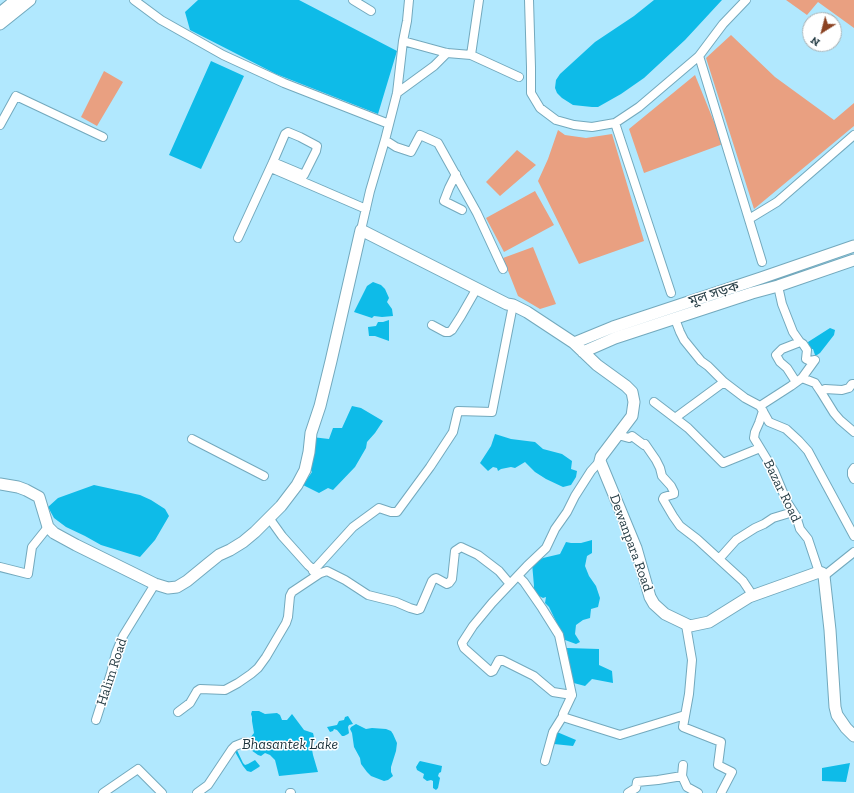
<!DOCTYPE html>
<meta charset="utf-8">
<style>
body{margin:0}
#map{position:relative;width:854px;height:793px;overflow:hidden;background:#b1e8fe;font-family:"Zilla Slab",serif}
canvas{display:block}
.north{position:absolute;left:802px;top:12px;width:40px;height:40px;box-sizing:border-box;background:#fff;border:1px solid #a8b1b4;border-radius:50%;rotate:216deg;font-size:11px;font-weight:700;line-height:16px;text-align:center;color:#253c44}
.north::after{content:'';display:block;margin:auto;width:14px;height:18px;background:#8b4323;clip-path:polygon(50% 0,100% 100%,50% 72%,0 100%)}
</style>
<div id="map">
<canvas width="854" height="793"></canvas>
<div class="north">N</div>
</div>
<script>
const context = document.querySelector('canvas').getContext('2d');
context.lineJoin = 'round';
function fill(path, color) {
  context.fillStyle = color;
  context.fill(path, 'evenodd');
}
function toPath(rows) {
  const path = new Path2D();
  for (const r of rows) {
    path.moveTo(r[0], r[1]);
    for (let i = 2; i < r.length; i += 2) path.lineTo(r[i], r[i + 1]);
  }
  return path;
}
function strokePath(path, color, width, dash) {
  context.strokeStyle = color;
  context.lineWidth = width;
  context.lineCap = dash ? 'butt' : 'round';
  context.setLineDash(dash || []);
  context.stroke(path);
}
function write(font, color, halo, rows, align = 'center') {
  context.font = font + ' "Zilla Slab","Noto Sans Bengali",serif';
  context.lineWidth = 3;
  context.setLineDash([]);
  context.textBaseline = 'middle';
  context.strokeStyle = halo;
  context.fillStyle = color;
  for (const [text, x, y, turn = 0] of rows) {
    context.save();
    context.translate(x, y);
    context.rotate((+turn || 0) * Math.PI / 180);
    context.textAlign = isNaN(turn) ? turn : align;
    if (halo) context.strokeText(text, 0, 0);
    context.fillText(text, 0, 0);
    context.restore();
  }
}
fill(toPath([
 [786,0,854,0,854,28,818,2,807,15],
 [731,35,775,77,834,120,854,103,854,126,754,209,706,58],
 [104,71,123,82,97,126,81,117],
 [695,75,723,144,644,173,629,129],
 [558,130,565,135,586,138,612,134,644,241,579,264,538,181,548,159],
 [517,150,536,165,500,196,486,182],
 [535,191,554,225,504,252,486,218],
 [533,247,556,304,540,309,518,296,503,258]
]), '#e9a081');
fill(toPath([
 [198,0,299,0,397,51,378,114,276,74,190,30,185,12],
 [654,0,722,0,685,40,644,78,621,94,598,107,592,107,573,105,562,98,557,93,555,88,556,80,560,74,595,42,634,16],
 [211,61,244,76,201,169,169,155],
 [373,282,381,285,385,289,389,298,387,302,392,309,393,316,382,317,374,316,372,318,354,312,367,286],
 [389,320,389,341,375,336,369,336,368,327,376,326,378,322,383,322],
 [830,328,835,330,834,335,820,353,817,355,815,355,813,349,811,349,809,347,808,342],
 [352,406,361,408,383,421,375,433,367,442,366,448,355,467,333,490,328,488,319,493,303,485,312,472,308,466,312,437,329,439,333,428,342,428],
 [495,434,511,439,535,442,543,449,562,454,572,461,571,469,577,471,576,477,571,485,563,487,546,479,535,472,525,462,515,468,511,467,501,469,498,471,497,468,493,467,488,471,480,463,491,446],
 [94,485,140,495,151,500,165,509,169,516,155,540,140,557,101,545,85,536,66,527,54,518,48,507,58,498],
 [592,540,592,553,587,556,585,566,589,576,596,586,600,598,598,607,591,609,590,618,583,620,576,625,575,634,580,642,576,644,565,640,549,607,545,603,546,597,543,598,533,593,534,586,532,563,543,558,560,554,566,542,571,543,581,543],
 [567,648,599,649,599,665,612,671,613,683,592,679,585,686,570,682,568,670],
 [252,711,259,711,265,714,277,713,280,715,282,720,287,720,292,714,304,730,313,733,314,737,311,744,313,755,318,772,279,776,275,760,270,755,265,753,261,756,258,755,251,750,248,744,247,740,250,738,254,733,252,721,252,717,251,714],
 [348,716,353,724,349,725,348,727,349,733,348,734,344,736,342,736,337,730,334,729,333,731,330,732,327,727,337,725,339,721,344,720,345,717],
 [356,724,366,729,372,728,386,729,391,731,393,734,397,743,396,751,391,767,391,772,393,776,388,780,384,781,371,776,367,772,361,764,360,758,354,747,352,733,350,729,351,727],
 [557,732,576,740,573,746,554,744],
 [236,748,243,763,245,765,248,764,255,760,260,766,259,767,251,772,247,771,243,766,234,750],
 [420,761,442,766,441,772,439,773,438,776,440,778,438,788,436,790,433,788,433,781,431,780,427,781,423,778,424,774,417,770,416,767,419,762],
 [850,763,846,782,822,781,822,768]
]), '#0ebbe8');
const street = toPath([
 [134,0,161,20,223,55,284,83,389,124],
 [353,0,371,11],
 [529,0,531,67,531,93,540,108,556,120,574,125,592,127,615,123,639,107,699,56,723,24,746,0],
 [403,41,447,53,471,55,519,77],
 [471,55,479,0],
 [699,56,762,262],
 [397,93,434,66,447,53],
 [615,123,671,293],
 [0,125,16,96,103,137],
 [385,140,396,147,411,152,420,135,438,143,477,213,503,269],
 [271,168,366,209],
 [456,174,449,188,444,201,462,210],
 [749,219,777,202,854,135],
 [361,230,370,191,385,140,397,93,403,41,407,21,409,0],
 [238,238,273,162,285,134,288,132,300,137,317,146,316,151,304,175,273,162],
 [675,319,680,332,684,340,701,361,708,366,724,382,745,398,760,406,769,422,786,429,799,441,808,451,854,536],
 [432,325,445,332,449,332,452,330,461,316,477,288],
 [802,378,815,383,821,392],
 [796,382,787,368,780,362,776,355,782,349,800,342],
 [854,384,852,384,849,388,842,390,825,389,821,392,834,413,840,420,854,432],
 [654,402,675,418,724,382],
 [760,406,791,386,802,378,815,360,810,361,806,359,807,350,803,344,800,342,793,332,782,304,778,286],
 [763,411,759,423,755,432,754,438,774,471,787,502,796,516,800,529,808,539,819,572],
 [675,418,688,428,723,463,760,448],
 [618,435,629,438,632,436,644,445,645,444,656,460,660,468,662,476,671,486,674,492,674,494,664,497,663,499,673,516,680,526,697,539,743,581,753,596],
 [192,439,264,476],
 [600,461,591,471,575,496,567,512,555,529,546,548,527,566,492,603,473,626,462,643,464,648,491,672,493,671,499,660,502,660,534,676,541,682,553,692,572,695,563,714,563,716,566,718,620,735,685,715],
 [854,468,852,471,852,475,854,479],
 [268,519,272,522,282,536,308,565,318,574,327,571,345,580,368,595,396,602,410,608,417,610,420,609,432,581,434,579,436,578,447,584,449,583,452,579,455,551,461,547,478,555,499,571,510,584],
 [719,559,736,540,755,528,764,524,773,518,793,512],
 [0,567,28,574,32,547,48,527],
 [313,571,353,527,379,508,391,512,397,512,430,467,453,432,458,411,492,412,513,305],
 [518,576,524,582,542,608,559,635,572,695],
 [824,576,854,552],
 [686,625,692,660,689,694,683,727,721,742,718,765,732,772,721,793],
 [178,712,190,703,197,691,200,689,225,690,238,683,251,674,258,668,266,657,286,623,288,617,290,596,292,592,319,574],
 [96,720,111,673,116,653,123,636,155,584],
 [545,761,553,732,563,716],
 [683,765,682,776,687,787,698,793],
 [103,793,138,769,162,793],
 [197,793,208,785,232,749,235,746,245,742],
 [290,793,291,793],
 [628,793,636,788,637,782,658,780,682,776]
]);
const secondary = toPath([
 [0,13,16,0],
 [0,24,30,0],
 [574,343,613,327,761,278,854,246],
 [583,352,615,338,752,293,778,286,854,260],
 [0,484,18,487,26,490,39,497,48,527,54,533,76,545,155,584,168,588,177,587,187,581,209,563,219,555,230,550,243,542,255,532,281,506,297,485,305,470,309,452,311,433,320,406,331,361,361,230,507,304,513,305,527,312,574,343,597,365,626,386,632,392,634,402,632,416,601,457,600,461,636,548,650,597,654,604,665,614,690,626,709,622,749,597,819,572,822,573,824,576,830,630,835,707,837,715,846,728,854,736]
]);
strokePath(street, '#73a9bd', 10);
strokePath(secondary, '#73a9bd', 13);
strokePath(street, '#fff', 8);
strokePath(secondary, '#fff', 11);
write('14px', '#253c44', '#fff', [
 ["মূল সড়ক",714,294,-18],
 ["Bazar Road",782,491,64],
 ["Dewanpara Road",631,543,70],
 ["Halim Road",112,672,-72]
]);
write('italic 15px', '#1c333c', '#fff', [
 ["Bhasantek Lake",290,745]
]);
</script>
